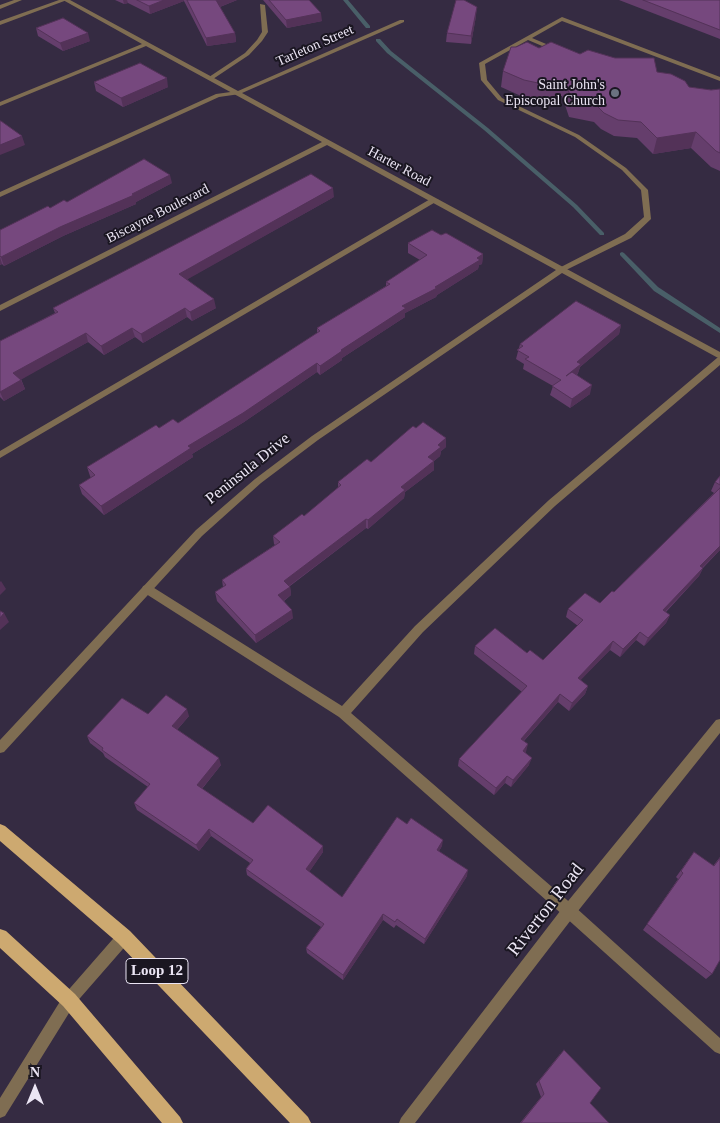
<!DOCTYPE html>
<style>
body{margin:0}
#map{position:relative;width:720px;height:1123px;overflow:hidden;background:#352b42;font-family:"Times New Roman",serif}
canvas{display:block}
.north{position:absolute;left:10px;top:1063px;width:50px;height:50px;-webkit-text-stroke:4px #1a1621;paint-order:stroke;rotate:0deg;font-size:14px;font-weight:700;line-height:20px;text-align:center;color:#ebe5f4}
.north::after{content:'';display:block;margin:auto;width:18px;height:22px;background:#ebe5f4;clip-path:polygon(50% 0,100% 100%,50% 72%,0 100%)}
</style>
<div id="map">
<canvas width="720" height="1123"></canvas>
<div class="north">N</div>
</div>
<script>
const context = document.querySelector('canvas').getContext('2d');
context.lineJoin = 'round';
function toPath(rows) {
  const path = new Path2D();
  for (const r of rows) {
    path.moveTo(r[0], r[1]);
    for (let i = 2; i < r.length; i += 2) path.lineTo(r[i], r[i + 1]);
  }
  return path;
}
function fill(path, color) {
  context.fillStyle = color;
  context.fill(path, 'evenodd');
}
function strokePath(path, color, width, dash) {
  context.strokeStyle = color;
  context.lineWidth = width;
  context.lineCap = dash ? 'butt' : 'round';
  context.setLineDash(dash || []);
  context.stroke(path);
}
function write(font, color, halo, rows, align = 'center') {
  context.font = font + ' "Times New Roman",serif';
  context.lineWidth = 4;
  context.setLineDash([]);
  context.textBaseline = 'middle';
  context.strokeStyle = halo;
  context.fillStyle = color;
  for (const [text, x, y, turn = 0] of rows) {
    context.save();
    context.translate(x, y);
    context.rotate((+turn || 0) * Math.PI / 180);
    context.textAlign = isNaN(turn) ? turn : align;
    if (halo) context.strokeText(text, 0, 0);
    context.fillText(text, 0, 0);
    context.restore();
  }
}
fill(toPath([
 [343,0,348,0,370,26,370,28,366,28,343,0],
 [376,39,380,39,391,51,488,128,577,205,604,233,604,235,600,235,573,207,484,130,387,53,376,41,376,39],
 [622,252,624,253,658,287,720,328,720,333,654,291,620,255,620,253,622,252]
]), '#495f68');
fill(toPath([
 [14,0,22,0,0,9,0,5,14,0],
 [59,0,67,0,0,25,0,21,59,0],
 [260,4,265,5,268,32,262,41,249,55,213,79,209,79,209,77,245,53,257,40,262,32,260,4],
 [562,17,720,77,720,81,562,21,532,38,558,49,558,51,554,51,528,40,485,64,487,80,502,98,579,135,626,168,648,190,651,219,631,238,562,272,558,270,559,268,625,234,644,217,641,190,622,170,575,137,498,100,481,80,479,63,562,17],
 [238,91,240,92,240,94,219,97,0,197,0,192,216,94,238,91],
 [432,198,439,200,0,458,0,451,432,198],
 [720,357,720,365,555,506,423,632,351,713,574,906,720,1038,720,1054,715,1052,564,916,339,717,143,592,142,589,143,586,147,585,151,586,342,706,415,626,549,500,717,358,720,357]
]), '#7f6d52');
fill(toPath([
 [63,0,70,0,238,91,400,20,404,20,404,22,242,93,720,352,720,359,562,273,318,440,261,483,202,536,4,752,0,753,0,740,196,530,255,479,312,436,556,270,327,145,0,311,0,305,322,142,146,46,0,106,0,102,142,44,63,0],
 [720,719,720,733,574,916,415,1123,399,1123,401,1118,564,906,716,720,720,719],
 [124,930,129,932,131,937,129,942,74,1005,5,1116,0,1118,0,1098,64,995,119,932,124,930]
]), '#7f6d52');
fill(toPath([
 [0,824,5,826,130,931,308,1117,311,1123,290,1123,118,943,0,841,0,824],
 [0,929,6,931,75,994,180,1117,183,1123,162,1123,63,1006,0,948,0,929]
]), '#cda970');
fill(toPath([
 [115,0,237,0,220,7,235,33,236,42,207,46,184,1,150,14,128,3,124,4],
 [263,0,309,0,322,21,287,28],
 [619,0,720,0,720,39],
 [476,16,471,44,446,42,447,33],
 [36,28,90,41,63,51,38,36],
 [539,48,580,54,657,72,689,87,711,90,720,89,720,171,711,167,691,148,653,154,637,138,614,136,601,129,594,122,569,117,562,96,536,98,521,96,501,87,503,71],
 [94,82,168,87,123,107,96,91],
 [172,183,136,202,136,204,63,236,4,266,2,264,0,265,0,230,67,202],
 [334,197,187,279,216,308,192,321,187,317,143,343,135,337,104,355,88,342,21,379,25,389,4,401,0,397,0,341,55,313,53,308],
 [441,235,483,254,482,264,479,265,478,269,437,295,436,297,405,313,405,317,342,358,342,360,320,375,317,372,244,422,192,454,193,457,104,515,82,494,79,485,91,478,90,476,87,467,159,428,178,423,317,333,317,328,386,286,386,282,420,260,408,253,408,243],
 [621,325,619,334,580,367,578,373,577,375,590,394,570,408,550,395,553,386,523,369,524,364,516,359,520,344],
 [446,447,441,451,440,456,434,461,434,470,405,492,404,498,368,529,366,528,290,586,291,595,284,601,293,618,256,643,217,601,215,592,223,587,222,580,275,545,274,544,273,536,304,516,338,488,338,482,371,462],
 [720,476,720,550,703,568,699,576,666,612,670,615,666,623,644,646,636,640,620,657,610,650,580,680,588,686,585,694,569,711,558,702,524,741,526,752,525,753,529,765,511,787,505,783,494,795,458,766,459,759,522,692,474,654,475,646,527,653,543,660,578,626,566,617,568,609,600,603,614,592,714,493,711,491,715,482],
 [148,714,189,716,177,730,221,765,202,789,253,823,323,846,323,852,309,872,342,897,442,846,439,851,467,876,424,944,396,925,394,928,383,920,343,980,307,953,306,948,321,927,247,875,246,869,250,863,211,836,199,851,137,810,134,803,148,787,105,757,103,753,90,743,87,736],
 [694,852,713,866,720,857,720,960,712,974,706,979,643,930,678,879,676,877],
 [560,1054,590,1103,609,1123,520,1123,541,1097,536,1084]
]), '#653e6c');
fill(toPath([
 [123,0,127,0,128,3,124,4],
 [164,0,184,0,184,1,150,14,149,6],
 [216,0,237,0,217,8],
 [477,7,476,16,471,44,471,36],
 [321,13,322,21,287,28,286,20],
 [88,33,90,41,63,51,60,43],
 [235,33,236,42,207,46,206,38],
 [167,78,168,87,123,107,121,98],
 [696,132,691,148,653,154,657,138],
 [22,136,25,145,0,155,0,145],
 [170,175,172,183,136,202,136,204,63,236,4,266,1,257,60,227,132,194],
 [333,188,334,197,181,283,179,274],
 [483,254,482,264,479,265,478,269,437,295,436,297,405,313,405,317,342,358,342,360,320,375,320,366,341,350,402,306,435,287],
 [0,257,2,264,0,265],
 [214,299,216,308,192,321,190,312],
 [185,308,187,317,143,343,141,334],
 [621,325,619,334,580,367,578,373,564,385,577,362],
 [132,328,135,337,104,355,101,346],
 [86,333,88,342,17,382,13,373],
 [317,363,317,372,244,422,192,454,193,457,104,515,101,506,188,446],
 [21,380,25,389,4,401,0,392],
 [592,385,590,394,570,408,572,399],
 [446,438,446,447,441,451,440,456,428,466,428,457,438,445],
 [434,461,434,470,405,492,404,498,368,529,368,520,401,487],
 [366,519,366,528,285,589,284,581],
 [720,546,720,550,696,574,700,566],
 [703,568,699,576,659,618,663,610],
 [1,581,6,589,0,595,0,582],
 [290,587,291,595,279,604,278,595],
 [292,610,293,618,256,643,255,635],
 [4,613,9,622,0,630,0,618],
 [670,615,666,623,644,646,648,638],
 [640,632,636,640,620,657,623,649],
 [613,641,610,650,575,686,578,678],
 [588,686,585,694,569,711,572,703],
 [560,694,558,702,519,746,521,739],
 [187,709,189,716,174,733,172,726],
 [528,744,526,752,520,758,523,751],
 [219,758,221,765,199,792,197,785],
 [532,758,529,765,511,787,513,780],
 [507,776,505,783,494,795,496,788],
 [209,829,211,836,199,851,196,845],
 [443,840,442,846,436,856,437,850],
 [323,846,323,852,307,875,306,869],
 [468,870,467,876,424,944,425,939],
 [383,914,383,920,343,980,343,975]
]), '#533258');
const building = toPath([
 [137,0,164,0,149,6,137,0],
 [187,0,216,0,235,33,206,38,187,0],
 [269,0,309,0,321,13,286,20,269,0],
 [456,0,464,0,477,7,471,36,447,33,456,0],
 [643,0,720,0,720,30,643,0],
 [63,18,88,33,60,43,36,28,63,18],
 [527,42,539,48,551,42,580,54,588,50,615,58,654,58,657,72,671,74,685,81,689,87,711,90,720,89,720,153,716,151,696,132,657,138,641,122,618,120,604,113,597,106,572,101,565,81,538,83,524,80,503,71,511,47,516,47,527,42],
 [140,63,167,78,121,98,94,82,140,63],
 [0,121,1,121,22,136,0,145,0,121],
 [144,159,170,175,132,194,134,195,60,227,1,257,0,256,0,230,48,206,50,208,64,200,67,202,144,159],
 [311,174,333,188,179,274,214,299,190,312,185,308,141,334,132,328,101,346,86,333,13,373,21,380,0,392,0,341,58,312,53,308,311,174],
 [432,230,441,235,446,233,483,254,477,258,480,260,435,287,437,288,402,306,406,308,341,350,342,351,320,366,317,363,243,413,188,446,191,448,101,506,79,485,95,475,87,467,156,425,159,428,173,419,178,423,320,331,317,328,390,284,386,282,427,255,408,243,432,230],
 [576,301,621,325,577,362,581,364,566,376,572,372,592,385,572,399,552,386,561,380,525,359,529,357,517,350,523,346,520,344,576,301],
 [423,422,446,438,438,445,441,447,428,457,434,461,401,487,405,490,368,520,366,519,284,581,290,587,278,595,292,610,255,635,215,592,226,585,222,580,280,542,273,536,302,514,304,516,341,485,338,482,367,459,371,462,413,426,416,428,423,422],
 [720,476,720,485,715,482,720,476],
 [720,488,720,546,700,566,703,568,663,610,670,615,648,638,640,632,623,649,613,641,578,678,588,686,572,703,560,694,521,739,528,744,523,751,532,758,513,780,507,776,496,788,459,759,527,686,475,646,495,628,527,653,530,650,543,660,583,620,568,609,585,593,600,603,612,591,614,592,720,488],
 [0,611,4,613,0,618,0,611],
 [166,695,187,709,172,726,219,758,197,785,253,823,268,805,323,846,306,869,342,897,397,817,407,824,411,818,443,840,437,850,468,870,425,939,397,919,395,922,383,914,343,975,306,948,324,924,246,869,253,860,209,829,196,845,134,803,150,784,102,750,103,748,87,736,122,698,148,714,166,695],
 [694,852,714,866,720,858,720,960,712,974,647,924,683,873,681,871,694,852],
 [564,1050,601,1088,590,1103,609,1123,521,1123,544,1094,539,1081,564,1050]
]);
fill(building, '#76487e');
strokePath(building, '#533258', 1);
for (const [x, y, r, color] of [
 [615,93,5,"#6b7280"]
]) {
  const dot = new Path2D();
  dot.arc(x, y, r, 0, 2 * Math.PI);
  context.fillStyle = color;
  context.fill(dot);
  strokePath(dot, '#1a1621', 2);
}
write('14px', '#ebe5f4', '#1a1621', [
 ["Tarleton Street",315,46,-24],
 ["Harter Road",399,167,28],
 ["Biscayne Boulevard",158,214,-27]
]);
write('14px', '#ebe5f4', '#1a1621', [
 ["Saint John's",605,85],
 ["Episcopal Church",605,101]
], 'right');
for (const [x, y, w] of [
 [157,971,62]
]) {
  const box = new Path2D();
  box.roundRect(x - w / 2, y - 12.5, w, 25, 4);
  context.fillStyle = '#1a1621';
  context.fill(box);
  strokePath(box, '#ebe5f4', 1);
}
write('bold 15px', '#ebe5f4', null, [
 ["Loop 12",157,971]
]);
write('16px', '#ebe5f4', '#1a1621', [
 ["Peninsula Drive",248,469,-39]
]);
write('19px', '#ebe5f4', '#1a1621', [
 ["Riverton Road",546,910,-52]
]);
</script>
